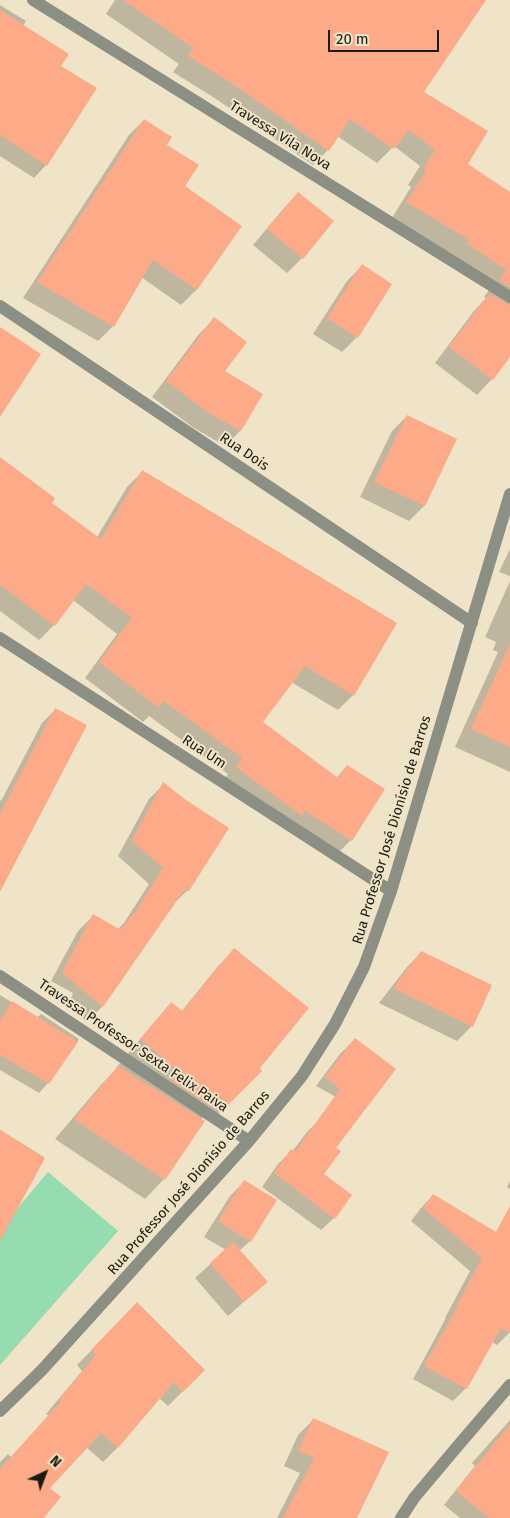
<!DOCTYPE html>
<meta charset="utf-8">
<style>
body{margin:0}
#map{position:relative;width:510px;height:1518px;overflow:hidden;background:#efe4c8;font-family:"Fira Sans",sans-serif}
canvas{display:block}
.north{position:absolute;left:20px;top:1448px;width:50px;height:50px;-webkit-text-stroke:4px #efe4c8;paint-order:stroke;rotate:43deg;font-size:14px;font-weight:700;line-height:20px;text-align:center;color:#1e1a10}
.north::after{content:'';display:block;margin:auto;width:18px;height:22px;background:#1e1a10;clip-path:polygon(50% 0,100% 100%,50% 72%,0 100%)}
.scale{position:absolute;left:328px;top:30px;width:111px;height:22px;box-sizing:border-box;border:2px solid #1e1a10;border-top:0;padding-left:6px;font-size:15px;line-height:18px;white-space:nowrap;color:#1e1a10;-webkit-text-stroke:4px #efe4c8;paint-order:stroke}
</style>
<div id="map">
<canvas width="510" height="1518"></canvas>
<div class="north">N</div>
<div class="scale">20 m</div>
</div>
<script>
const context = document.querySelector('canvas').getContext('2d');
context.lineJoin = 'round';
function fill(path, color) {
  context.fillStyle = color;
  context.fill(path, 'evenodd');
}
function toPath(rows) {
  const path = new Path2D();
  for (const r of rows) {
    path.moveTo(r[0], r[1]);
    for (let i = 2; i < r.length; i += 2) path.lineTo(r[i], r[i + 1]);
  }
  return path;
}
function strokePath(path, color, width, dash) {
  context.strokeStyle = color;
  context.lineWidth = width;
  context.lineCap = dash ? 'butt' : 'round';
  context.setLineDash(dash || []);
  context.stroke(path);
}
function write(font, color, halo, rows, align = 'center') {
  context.font = font + ' "Fira Sans",sans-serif';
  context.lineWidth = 4;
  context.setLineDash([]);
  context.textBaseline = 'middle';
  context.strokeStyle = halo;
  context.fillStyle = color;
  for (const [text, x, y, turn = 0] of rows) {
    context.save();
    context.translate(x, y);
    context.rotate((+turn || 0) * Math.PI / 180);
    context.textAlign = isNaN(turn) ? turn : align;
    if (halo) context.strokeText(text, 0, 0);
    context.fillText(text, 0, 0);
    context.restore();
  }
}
fill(toPath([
 [48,1172,118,1231,0,1365,0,1229]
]), '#95dcb0');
fill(toPath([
 [115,0,484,0,423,92,466,164,510,193,510,355,492,379,477,395,435,363,474,311,486,298,484,297,492,286,392,218,411,187,408,185,420,166,394,146,377,163,337,136,328,150,313,165,216,99,173,72,179,64,106,14],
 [0,5,26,21,23,26,59,66,46,165,34,178,0,156],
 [144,120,166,145,184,186,240,226,196,290,181,305,141,277,113,326,98,341,23,298,129,135],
 [299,193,302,258,287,273,253,245,284,208],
 [362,266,391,284,357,337,342,352,313,334,347,281],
 [214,319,223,371,261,395,240,431,225,446,194,428,152,397,199,334],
 [407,416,455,439,424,506,409,521,360,497,392,431],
 [142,472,353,695,338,710,291,682,261,723,336,778,347,766,383,790,351,840,336,855,222,782,228,774,149,716,143,722,85,678,117,634,73,600,54,625,39,640,0,611,0,495,50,503,97,537,127,487],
 [510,549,510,576,499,572],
 [510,581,510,772,455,747,498,652,493,650,496,642,485,637],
 [56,709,0,889,0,800,1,801,42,723],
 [164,784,188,890,172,905,102,1007,87,1022,68,1006,73,993,51,981,78,931,93,916,118,929,124,923,149,884,118,856,149,799],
 [234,950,258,1068,261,1071,214,1118,208,1112,200,1120,164,1179,145,1199,55,1139,100,1086,117,1068,116,1068,157,1019,172,1004,181,1012,219,965],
 [422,952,472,1026,457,1041,379,1003,407,967],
 [0,995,37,1018,41,1014,79,1039,48,1083,39,1093,0,1070],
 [355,1039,360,1110,316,1086,340,1054],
 [320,1119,334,1148,322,1175,334,1218,321,1230,262,1187,278,1164,291,1151,292,1152,307,1132],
 [0,1130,44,1157,13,1214,0,1227],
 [245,1181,250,1241,239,1251,266,1282,228,1316,195,1278,226,1250,204,1237,230,1196],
 [510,1181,510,1189,507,1187],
 [433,1195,496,1233,510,1233,510,1332,497,1345,492,1342,466,1388,453,1401,413,1379,446,1318,445,1318,470,1271,411,1221,421,1208],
 [137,1304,204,1370,168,1406,159,1398,118,1447,103,1462,86,1447,48,1488,42,1518,0,1518,0,1462,8,1454,11,1457,49,1416,46,1414,82,1371,77,1365],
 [313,1420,356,1518,277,1518,300,1473,284,1466,298,1435],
 [510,1420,510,1518,460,1518,444,1505,475,1466,472,1463]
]), '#0003');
fill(toPath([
 [123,0,486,0,424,92,488,131,468,164,510,192,510,287,499,280,506,270,467,244,469,240,406,202,426,171,423,169,435,150,409,130,394,149,350,119,329,151,231,83,188,56,193,48],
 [0,10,69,54,61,66,97,88,47,166,0,135],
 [144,119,172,137,167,145,199,165,185,186,242,226,197,290,153,260,114,327,37,282],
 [298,192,334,221,303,259,267,229],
 [362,264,392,284,358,338,327,318],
 [489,294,510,305,510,357,493,380,449,347],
 [214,317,247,342,225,371,263,394,241,431,209,413,166,381],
 [0,327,41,354,0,417],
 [407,415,457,439,425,506,374,482],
 [0,457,55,498,52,503,101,539,142,470,397,623,354,696,305,666,263,722,338,778,347,765,385,789,352,841,305,811,302,816,236,767,242,758,164,701,159,708,99,662,132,618,86,584,55,626,0,585],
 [510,644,510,747,471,729],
 [55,708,87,725,0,892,0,814],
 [163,782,186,800,229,828,189,891,185,889,103,1007,62,973,93,914,121,930,134,912,135,913,163,868,132,841],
 [234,948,309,1008,260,1068,262,1071,229,1104,221,1097,214,1108,172,1081,179,1072,140,1039,171,1002,182,1011],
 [421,951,492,985,473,1027,393,988],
 [12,1001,78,1042,49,1084,0,1055,0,1021],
 [355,1038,396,1069,336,1148,341,1151,324,1174,352,1195,335,1219,274,1173,291,1149,295,1152,340,1089,325,1077],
 [118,1066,205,1121,165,1180,74,1119],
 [0,1130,45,1158,0,1241],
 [244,1180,277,1200,251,1242,218,1221],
 [433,1194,496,1232,510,1206,510,1333,501,1328,467,1389,424,1366,458,1306,457,1305,482,1258,423,1208],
 [233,1242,268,1282,244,1302,210,1263],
 [137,1302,205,1370,183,1392,174,1382,118,1448,101,1433,50,1488,61,1497,44,1518,0,1518,0,1469,62,1400,60,1398,96,1355,91,1350],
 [313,1418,389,1452,357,1518,283,1518,314,1458,298,1451],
 [510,1424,510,1518,489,1518,456,1491]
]), '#fcaa88');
strokePath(toPath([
 [33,0,510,297],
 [0,306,472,623],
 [0,638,391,891],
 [0,976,249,1141],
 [0,1411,42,1370,249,1141,302,1076,335,1024,364,967,391,891,510,494],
 [401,1518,414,1498,456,1448,510,1385]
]), '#8c8f83', 12);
write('14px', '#1e1a10', '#efe4c8', [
 ["Travessa Vila Nova",280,136,32],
 ["Rua Dois",244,452,34],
 ["Rua Um",204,752,33],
 ["Rua Professor José Dionísio de Barros",392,830,-73],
 ["Travessa Professor Sexta Felix Paiva",133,1046,34],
 ["Rua Professor José Dionísio de Barros",189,1183,-49]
]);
</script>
